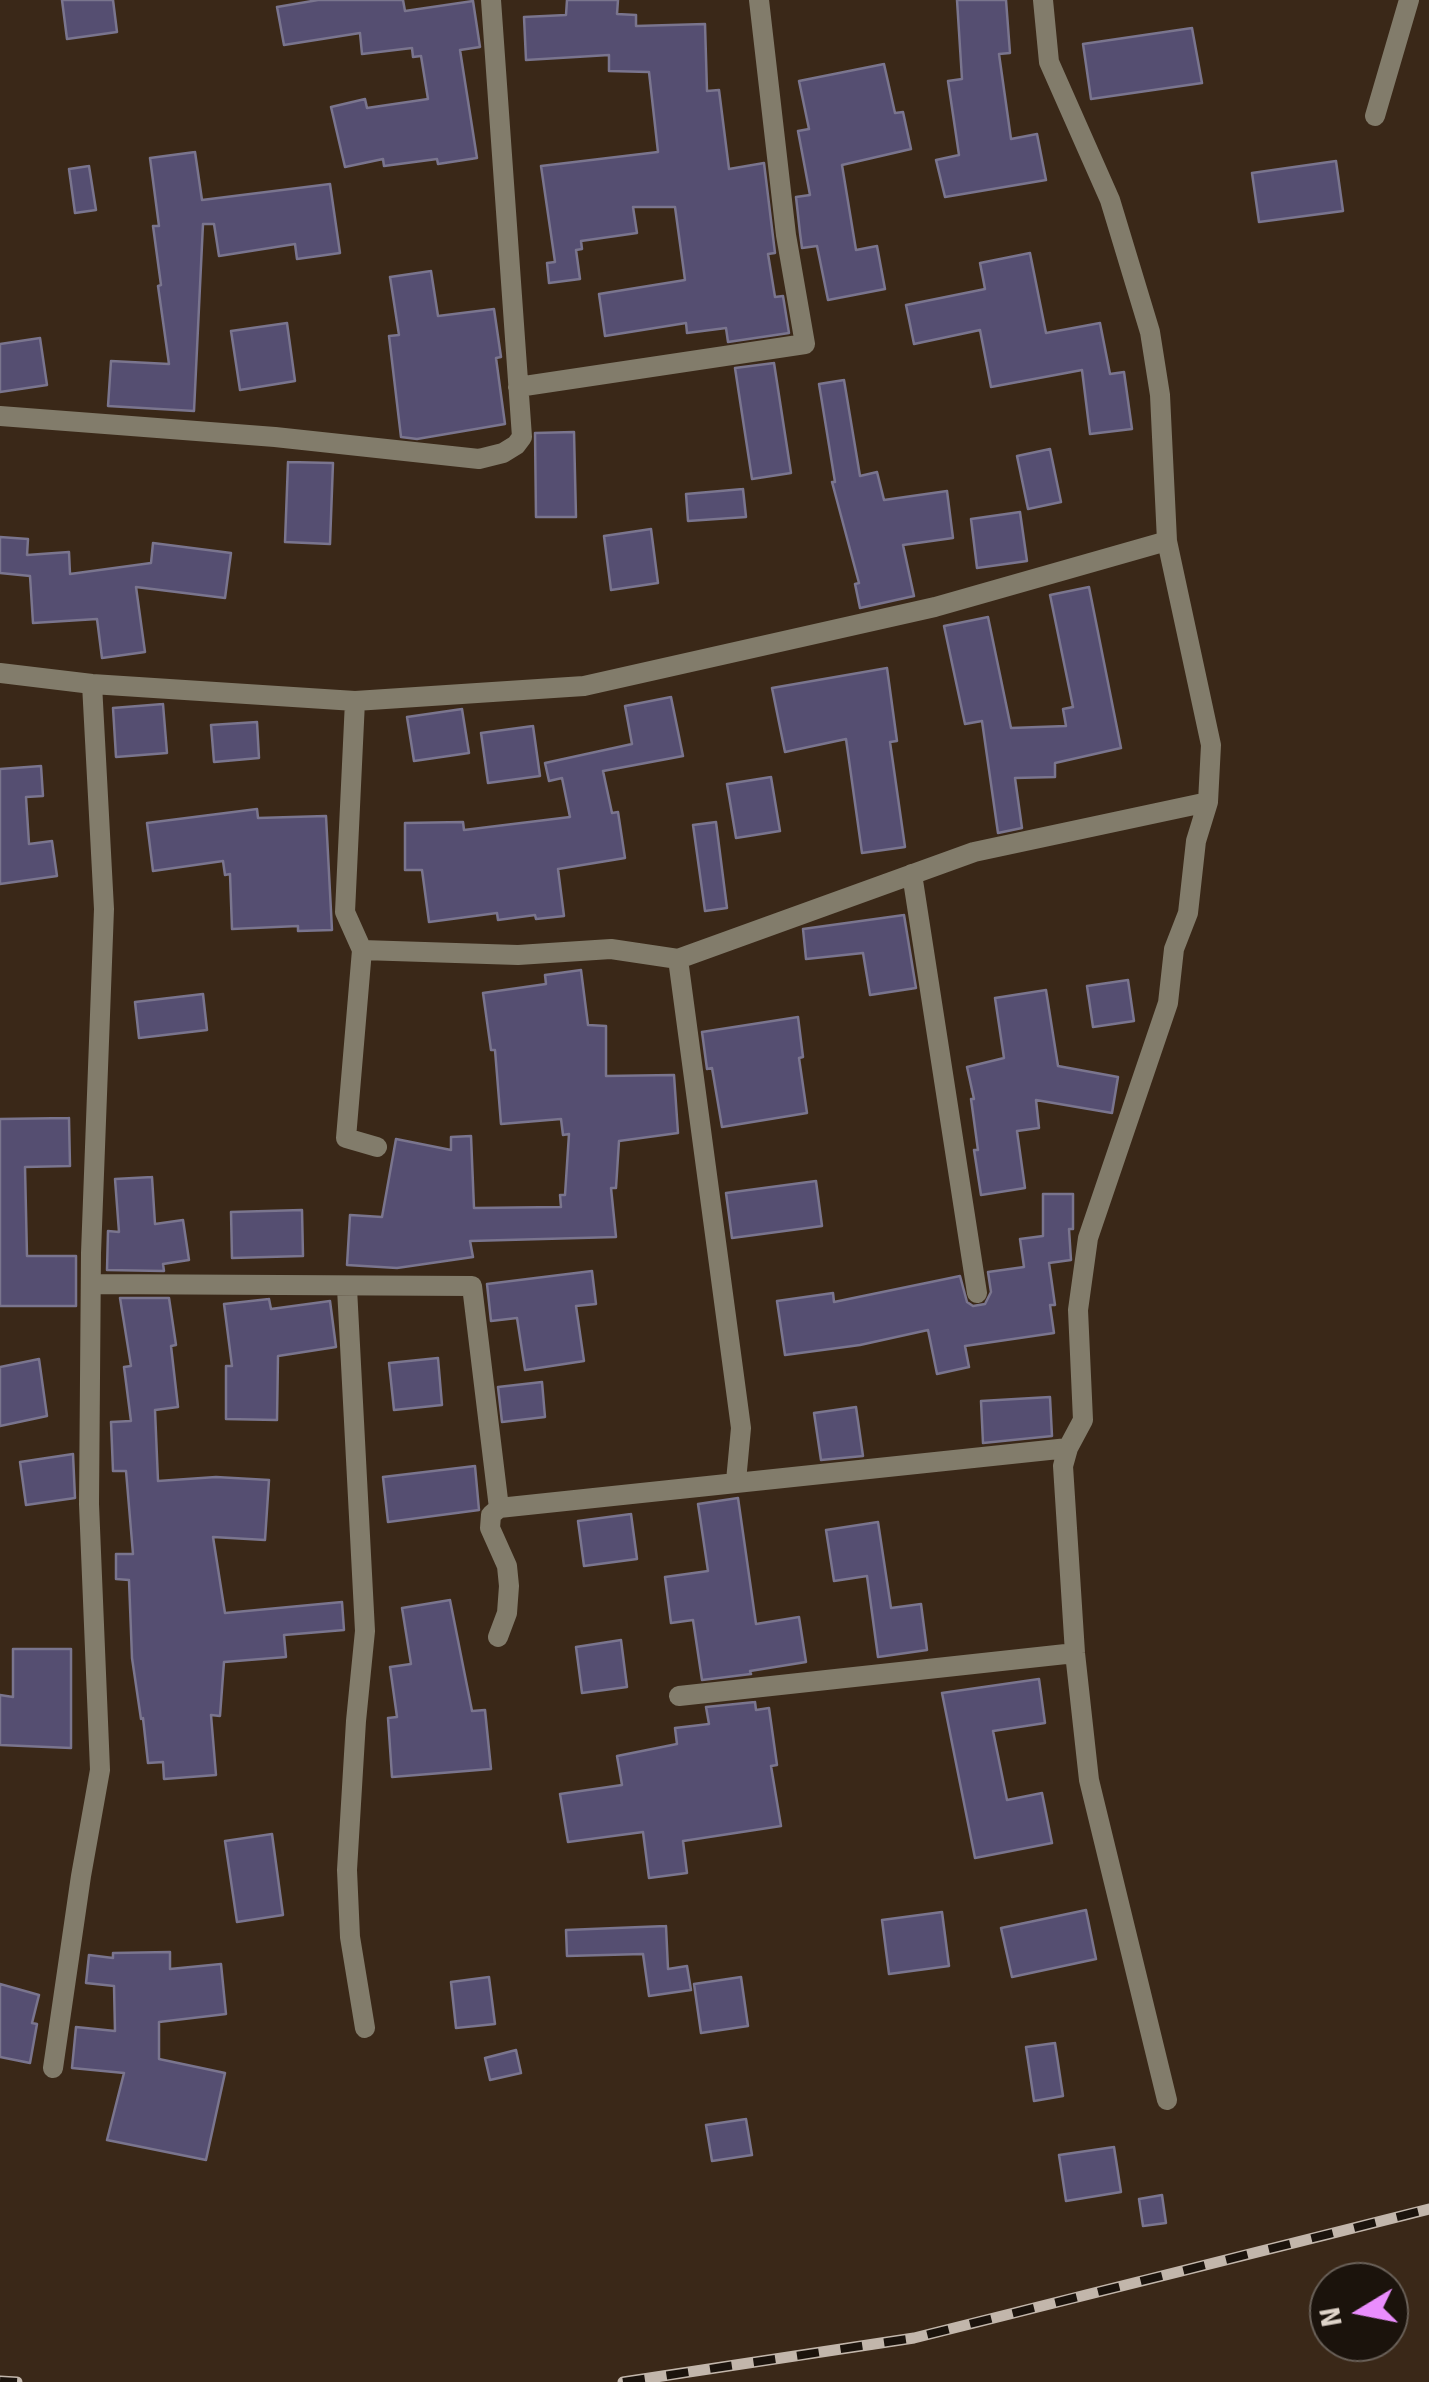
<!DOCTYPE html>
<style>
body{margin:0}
#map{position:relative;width:1429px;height:2382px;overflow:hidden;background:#3a2818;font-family:Signika,sans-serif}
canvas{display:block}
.north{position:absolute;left:1309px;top:2262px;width:100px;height:100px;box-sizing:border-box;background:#1b130c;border:2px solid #696058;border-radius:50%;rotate:260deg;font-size:28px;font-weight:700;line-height:40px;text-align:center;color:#dfd4ca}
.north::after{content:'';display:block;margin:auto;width:35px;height:45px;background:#ea8dfd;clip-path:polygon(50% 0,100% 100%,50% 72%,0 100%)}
</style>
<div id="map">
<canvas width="1429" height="2382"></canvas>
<div class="north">N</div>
</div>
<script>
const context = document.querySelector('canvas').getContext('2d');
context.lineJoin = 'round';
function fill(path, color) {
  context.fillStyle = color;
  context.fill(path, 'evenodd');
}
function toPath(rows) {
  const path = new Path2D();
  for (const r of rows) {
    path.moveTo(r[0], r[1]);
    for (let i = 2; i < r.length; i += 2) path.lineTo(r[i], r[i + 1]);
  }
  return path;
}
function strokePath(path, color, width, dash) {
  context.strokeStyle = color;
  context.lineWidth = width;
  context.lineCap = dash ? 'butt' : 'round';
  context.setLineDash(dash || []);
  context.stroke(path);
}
const building = toPath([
 [62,0,113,0,117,32,67,39,62,0],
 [318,0,403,0,405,11,473,1,480,47,460,50,477,158,438,164,437,159,384,166,383,159,345,167,331,107,365,99,367,108,428,99,421,56,413,57,412,48,362,54,360,33,284,45,277,7,318,0],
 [567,0,618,0,617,14,636,15,636,26,705,24,707,91,719,90,729,169,764,163,775,253,768,254,775,297,783,296,789,333,728,342,726,328,687,333,686,323,605,336,599,294,685,280,675,207,633,207,637,233,581,241,582,249,576,250,580,279,549,283,547,263,555,262,541,166,658,152,649,72,609,71,609,55,526,60,524,17,566,15,567,0],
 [957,0,1006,0,1010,53,999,54,1011,139,1037,134,1046,180,945,197,936,160,959,155,948,81,962,79,957,0],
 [1192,28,1202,83,1091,99,1083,44,1192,28],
 [884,64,895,113,903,112,911,149,842,165,856,250,877,246,885,289,828,300,817,246,802,248,800,233,796,197,810,195,798,131,809,129,799,81,884,64],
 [195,152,202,200,330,184,340,253,297,259,295,244,219,256,214,224,203,224,194,411,108,406,111,361,169,364,158,286,161,285,153,226,159,226,150,158,195,152],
 [1336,161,1343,211,1259,222,1252,173,1336,161],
 [89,166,96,210,75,213,69,169,89,166],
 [1030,253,1046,333,1100,323,1110,374,1124,372,1132,429,1090,434,1082,370,991,387,980,330,914,344,906,305,985,289,980,263,1030,253],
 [431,271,438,316,494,309,501,357,496,358,505,424,417,439,401,437,389,336,399,335,390,277,431,271],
 [287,323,295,381,240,390,231,331,287,323],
 [40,338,47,385,0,392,0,344,40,338],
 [774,363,791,473,752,479,735,368,774,363],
 [844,380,860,476,877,472,884,500,947,491,953,538,903,545,914,596,860,608,855,584,859,583,832,482,835,482,819,384,844,380],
 [574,432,576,517,536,517,535,433,574,432],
 [1050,449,1061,502,1028,509,1017,456,1050,449],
 [288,462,333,463,330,544,285,542,288,462],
 [743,489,746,517,688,521,686,494,743,489],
 [1020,512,1027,561,977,568,971,519,1020,512],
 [651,529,658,583,611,590,604,536,651,529],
 [0,537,28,539,27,555,69,552,70,574,151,563,153,543,231,553,225,598,136,587,145,652,102,658,97,619,33,623,30,576,0,573,0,537],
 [1089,587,1121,748,1055,763,1055,777,1015,778,1022,828,998,833,982,721,965,724,944,626,988,617,1011,728,1066,726,1063,709,1073,707,1050,595,1089,587],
 [887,668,897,741,890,742,905,847,862,853,846,739,785,752,772,688,887,668],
 [671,697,683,756,603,771,612,813,618,812,625,858,558,869,564,916,536,919,535,915,498,920,497,913,429,922,422,870,405,870,405,823,463,822,464,830,570,817,562,778,549,781,545,763,632,744,625,706,671,697],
 [163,704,167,753,116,757,113,708,163,704],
 [462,709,469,753,414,761,407,717,462,709],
 [257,722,259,758,214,762,211,725,257,722],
 [533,726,540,776,488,783,481,733,533,726],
 [41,766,43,796,26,797,29,844,52,841,57,876,0,884,0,769,41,766],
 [771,777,780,831,736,838,727,784,771,777],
 [257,809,258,818,326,816,332,930,298,931,298,926,232,929,230,874,225,875,223,861,153,871,147,823,257,809],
 [716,822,727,908,705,911,693,825,716,822],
 [904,915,916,988,870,995,863,953,806,959,803,929,904,915],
 [581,970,588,1025,606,1026,606,1076,674,1075,678,1133,619,1141,616,1188,611,1188,616,1237,470,1241,473,1257,397,1268,347,1265,350,1215,382,1217,396,1139,451,1150,451,1137,471,1136,474,1208,561,1207,560,1195,565,1195,569,1134,563,1135,561,1119,501,1124,495,1050,491,1050,483,993,546,984,545,975,581,970],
 [1128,980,1134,1021,1093,1027,1087,986,1128,980],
 [1046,990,1058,1066,1118,1077,1112,1113,1036,1100,1039,1128,1017,1131,1025,1188,981,1195,974,1150,978,1150,971,1099,974,1099,967,1067,1004,1058,995,998,1046,990],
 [203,994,207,1030,139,1038,135,1002,203,994],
 [798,1017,803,1057,799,1058,807,1113,722,1127,712,1068,707,1069,702,1032,798,1017],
 [69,1118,70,1166,25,1167,27,1256,76,1256,76,1306,0,1306,0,1119,69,1118],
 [152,1177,155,1224,183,1220,189,1260,163,1264,164,1271,107,1270,108,1231,119,1232,115,1179,152,1177],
 [816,1181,822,1226,732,1238,726,1193,816,1181],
 [1043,1194,1073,1194,1073,1229,1069,1229,1071,1260,1049,1263,1055,1305,1050,1305,1054,1333,965,1346,969,1367,937,1374,928,1330,860,1345,785,1355,777,1301,833,1293,834,1302,960,1276,967,1302,973,1306,985,1304,991,1292,988,1272,1024,1267,1020,1239,1043,1236,1043,1194],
 [302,1210,303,1256,232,1258,231,1212,302,1210],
 [592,1271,596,1304,576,1306,584,1361,525,1370,517,1318,491,1321,487,1284,592,1271],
 [120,1298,169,1298,176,1345,171,1346,178,1407,155,1410,158,1481,216,1477,269,1480,265,1540,213,1537,225,1613,342,1602,344,1630,284,1635,286,1657,224,1662,220,1716,211,1715,216,1775,164,1779,163,1762,148,1763,143,1718,141,1719,132,1658,129,1580,116,1579,116,1554,133,1554,126,1471,113,1471,111,1422,131,1421,124,1367,131,1366,120,1298],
 [269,1299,271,1309,330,1301,336,1347,278,1356,277,1420,226,1419,226,1366,232,1366,224,1304,269,1299],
 [438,1358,442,1405,394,1410,389,1363,438,1358],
 [39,1359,47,1416,0,1426,0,1367,39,1359],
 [542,1382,545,1417,502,1422,498,1387,542,1382],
 [1050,1397,1052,1436,983,1443,981,1401,1050,1397],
 [856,1407,863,1456,821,1460,814,1413,856,1407],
 [73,1454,75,1498,26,1505,20,1462,73,1454],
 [475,1466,479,1510,388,1522,383,1477,475,1466],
 [738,1498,756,1624,799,1617,806,1662,750,1671,751,1674,702,1680,693,1620,671,1623,665,1577,708,1571,698,1504,738,1498],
 [631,1514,637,1559,584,1566,578,1521,631,1514],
 [878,1522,891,1608,921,1604,927,1650,878,1657,867,1576,834,1581,826,1530,878,1522],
 [450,1600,472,1711,485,1710,491,1769,392,1777,388,1718,397,1717,390,1667,411,1664,402,1608,450,1600],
 [621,1640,627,1687,582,1693,576,1647,621,1640],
 [13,1649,71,1649,71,1748,0,1745,0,1695,13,1697,13,1649],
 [1039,1679,1045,1723,993,1731,1007,1800,1042,1793,1052,1843,975,1858,942,1693,1039,1679],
 [755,1702,756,1710,769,1708,777,1765,771,1766,781,1826,683,1841,687,1873,649,1878,643,1832,568,1842,560,1794,622,1785,617,1756,677,1744,675,1728,709,1724,706,1707,755,1702],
 [272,1834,283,1915,237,1922,225,1841,272,1834],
 [1086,1910,1096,1959,1012,1977,1001,1928,1086,1910],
 [942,1912,949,1966,889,1974,882,1920,942,1912],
 [666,1926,668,1969,687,1966,691,1990,649,1996,643,1954,567,1956,566,1930,666,1926],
 [170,1952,170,1969,221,1964,226,2014,159,2022,159,2059,225,2073,206,2160,107,2140,124,2073,72,2068,76,2027,115,2031,114,1986,86,1983,89,1955,113,1958,113,1953,170,1952],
 [489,1977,495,2024,456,2028,451,1982,489,1977],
 [741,1977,748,2026,701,2033,694,1984,741,1977],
 [0,1984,39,1995,32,2023,37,2024,30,2063,0,2057,0,1984],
 [1055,2043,1063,2096,1034,2101,1026,2047,1055,2043],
 [516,2050,521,2073,490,2080,485,2058,516,2050],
 [746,2119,752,2155,712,2161,706,2125,746,2119],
 [1114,2147,1121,2192,1066,2201,1059,2155,1114,2147],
 [1162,2195,1166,2223,1143,2226,1139,2199,1162,2195]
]);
fill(building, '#554e71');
strokePath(building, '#7a758e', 2.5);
strokePath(toPath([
 [1043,0,1049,62,1110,200,1150,332,1160,395,1167,541,1211,745,1208,802,1196,841,1188,913,1174,949,1168,1003,1088,1238,1078,1310,1083,1420,1068,1448,1063,1466,1075,1653,1089,1780,1167,2100],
 [1375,116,1409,0],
 [518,387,805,344,786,235,759,0],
 [0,416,275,437,479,459,503,453,516,445,522,437,491,0],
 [0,673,92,684,355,701,584,686,935,607,1167,541],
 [355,701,345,912,362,950,518,955,611,949,678,959,741,1428,736,1481],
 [912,874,977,1293],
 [362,950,346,1138,377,1147],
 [678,959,974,852,1208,802],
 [91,1284,472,1286,499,1508],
 [347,1288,365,1631,356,1721,347,1870,350,1937,365,2028],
 [498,1637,507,1613,509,1586,507,1566,490,1528,491,1515,499,1508,1068,1448],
 [679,1696,1075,1653],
 [53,2068,81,1876,100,1770,89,1504,91,1253,104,909,92,684]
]), '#827c6b', 20);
const rail = toPath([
 [0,2381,17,2382],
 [623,2382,914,2338,1429,2209]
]);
strokePath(rail, '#c2b6ab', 11);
strokePath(rail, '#1b130c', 8, [22]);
</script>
